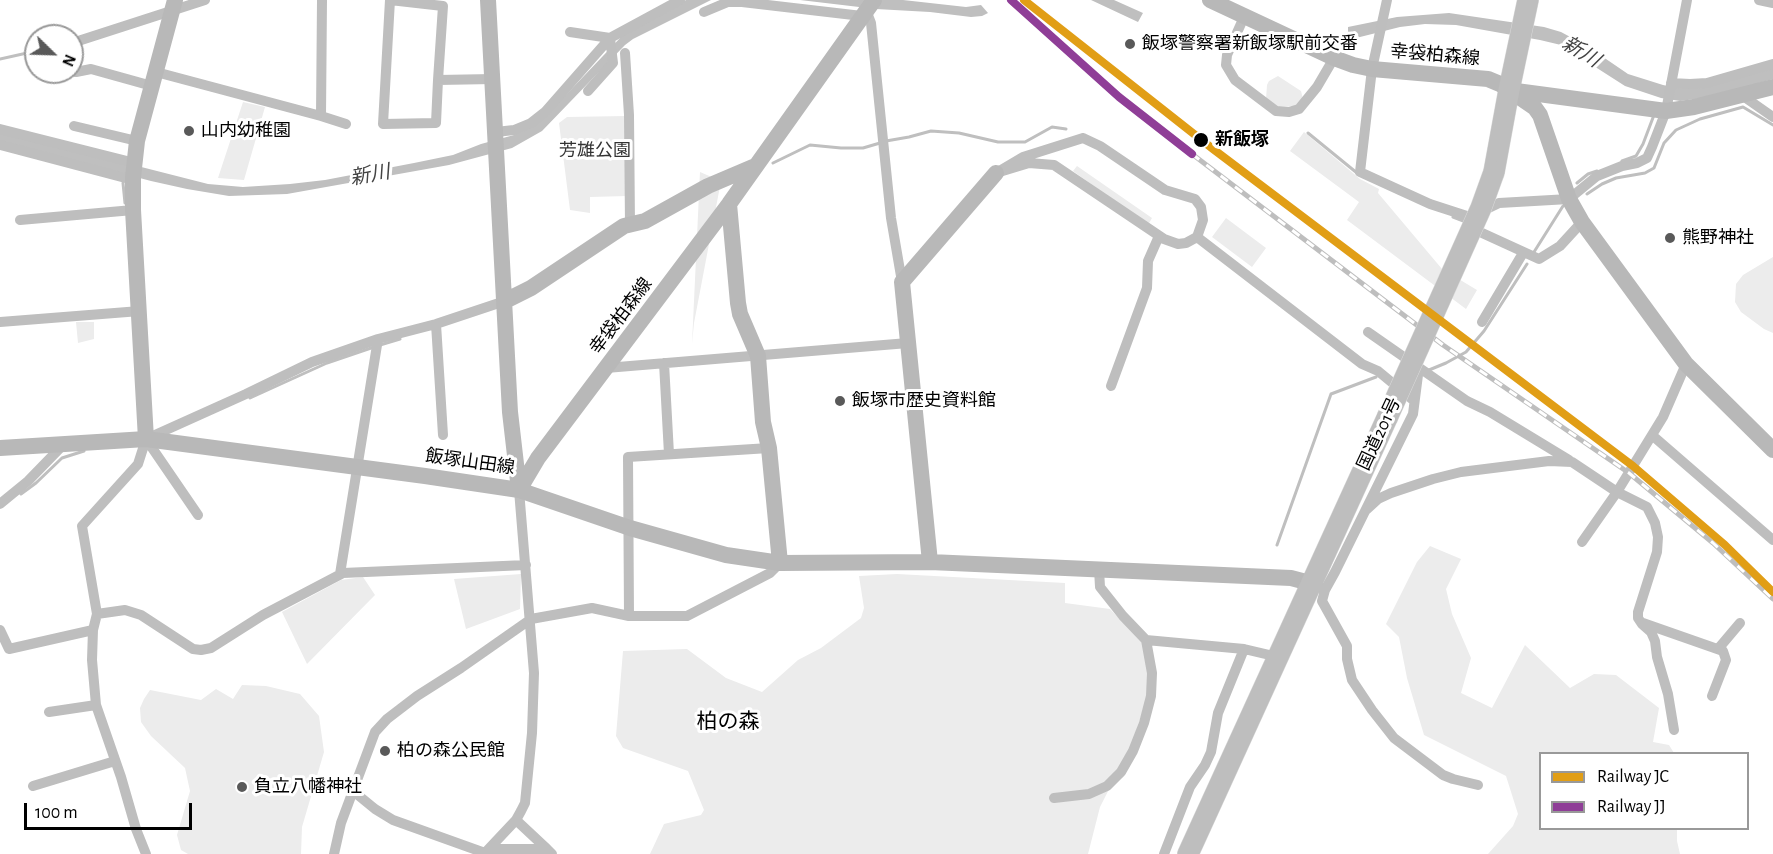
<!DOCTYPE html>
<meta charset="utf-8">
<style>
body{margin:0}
#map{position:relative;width:1773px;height:854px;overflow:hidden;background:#fff;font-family:"Alegreya Sans",sans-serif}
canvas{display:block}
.legend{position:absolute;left:1539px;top:752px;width:210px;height:78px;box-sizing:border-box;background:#fff;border:2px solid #999;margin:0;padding:8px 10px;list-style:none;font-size:18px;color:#000}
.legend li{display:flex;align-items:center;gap:12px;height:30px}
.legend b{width:30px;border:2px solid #999}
.north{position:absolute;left:24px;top:24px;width:60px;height:60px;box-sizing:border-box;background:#fff;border:2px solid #999;border-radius:50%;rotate:113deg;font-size:16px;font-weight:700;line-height:24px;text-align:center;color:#000}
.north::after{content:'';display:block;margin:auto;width:21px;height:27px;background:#595959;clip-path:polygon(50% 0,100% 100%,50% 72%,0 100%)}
.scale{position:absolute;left:24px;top:803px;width:168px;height:27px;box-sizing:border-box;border:3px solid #000;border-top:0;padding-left:8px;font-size:18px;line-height:21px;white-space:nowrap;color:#000;-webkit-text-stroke:4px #fff;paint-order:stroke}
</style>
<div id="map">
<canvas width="1773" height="854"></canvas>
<ul class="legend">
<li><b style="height:8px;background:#e19e16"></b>Railway JC</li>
<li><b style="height:8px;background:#8f3e97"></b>Railway JJ</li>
</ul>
<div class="north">N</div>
<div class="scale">100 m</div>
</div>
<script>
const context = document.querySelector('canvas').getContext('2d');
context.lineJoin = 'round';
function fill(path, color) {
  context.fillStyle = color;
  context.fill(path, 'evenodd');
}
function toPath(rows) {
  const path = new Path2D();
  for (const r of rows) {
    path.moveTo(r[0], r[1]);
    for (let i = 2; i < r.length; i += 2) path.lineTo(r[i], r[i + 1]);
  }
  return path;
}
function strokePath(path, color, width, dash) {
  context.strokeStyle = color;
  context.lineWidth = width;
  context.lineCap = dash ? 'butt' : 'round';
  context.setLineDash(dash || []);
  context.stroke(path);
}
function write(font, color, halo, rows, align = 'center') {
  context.font = font + ' "Alegreya Sans","Noto Sans JP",sans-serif';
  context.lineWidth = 6;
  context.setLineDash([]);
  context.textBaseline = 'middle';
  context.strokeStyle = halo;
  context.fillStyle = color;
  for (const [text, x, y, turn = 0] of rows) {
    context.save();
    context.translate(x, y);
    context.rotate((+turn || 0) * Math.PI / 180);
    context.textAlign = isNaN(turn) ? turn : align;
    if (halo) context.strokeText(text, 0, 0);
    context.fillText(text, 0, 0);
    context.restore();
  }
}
fill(toPath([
 [1278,76,1301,91,1303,99,1295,106,1278,107,1266,99,1267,85,1269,81],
 [243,102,265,107,244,180,218,178],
 [626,116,627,196,590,197,590,213,570,210,559,123,567,117],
 [1304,132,1360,179,1379,189,1378,193,1442,269,1477,290,1466,309,1347,220,1359,202,1290,151],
 [1077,166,1152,218,1148,225,1073,171],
 [700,172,721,181,694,323,692,344],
 [1226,218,1266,248,1252,267,1212,237],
 [1773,257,1773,333,1764,329,1741,312,1735,302,1736,284,1743,275],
 [76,322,94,322,94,339,78,343],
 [1430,546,1461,559,1446,589,1452,614,1471,658,1461,693,1492,708,1525,645,1570,688,1594,674,1616,675,1659,708,1653,742,1669,745,1674,753,1540,754,1540,828,1677,829,1677,841,1680,854,1488,854,1513,826,1518,814,1506,776,1424,735,1407,678,1399,637,1386,624,1417,562],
 [521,574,520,609,466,629,454,579],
 [897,574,1065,583,1065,603,1110,609,1142,642,1149,674,1148,696,1130,748,1100,807,1088,854,650,854,664,824,701,815,704,810,688,771,623,748,616,736,623,651,687,649,726,678,762,692,798,660,821,648,861,618,864,608,859,576],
 [363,577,375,595,307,664,282,612,341,580],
 [242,685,266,686,300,694,319,716,324,752,302,827,301,854,188,854,181,850,177,835,190,791,185,768,151,736,141,722,140,708,144,699,150,690,201,700,216,689,233,699]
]), '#ececec');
fill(toPath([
 [686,0,711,0,633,39,625,45,542,131,512,148,449,165,287,194,229,196,187,189,151,181,0,141,0,131,208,184,243,187,290,184,325,180,414,163,453,155,481,144,514,135,561,100,622,36],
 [800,0,903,0,966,7,981,5,988,13,982,16,971,17,930,12,876,9],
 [1091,0,1114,0,1143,13,1138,22],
 [1449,13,1544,27,1561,32,1587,46,1628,74,1663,85,1677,88,1773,67,1773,79,1710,97,1680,101,1661,98,1625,86,1561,45,1540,40,1456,25,1425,24,1400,27,1348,40,1348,27,1397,17]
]), '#bfbfbf');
strokePath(toPath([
 [0,59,36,51],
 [1308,133,1357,173],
 [886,141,909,137,931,131,959,133,998,142,1025,142,1052,127,1066,129],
 [1622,161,1636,156,1643,144,1654,115],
 [773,163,810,145,841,148,863,148,880,143],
 [123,183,125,203],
 [1577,183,1588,174,1597,171],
 [1587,194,1602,184,1616,178,1645,173,1654,168,1664,143,1676,130,1700,119,1743,107,1773,125],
 [1453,217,1466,222],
 [1534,252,1563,206],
 [380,345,400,339],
 [1429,370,1446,363,1466,352,1484,331,1527,264],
 [250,398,327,363,374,347],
 [21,494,36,483,62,458,84,451],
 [1277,545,1331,394,1376,377]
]), '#bfbfbf', 3);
const highway = toPath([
 [1494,172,1509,90,1528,0],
 [1188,854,1387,418]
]);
strokePath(highway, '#dbdbdb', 22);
strokePath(toPath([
 [322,0,321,116,346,124],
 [390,0,383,124,436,123,438,80,493,79],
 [390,0,443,6,438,80],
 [1387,0,1372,69,1360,172,1430,204,1470,217,1499,203,1569,199,1597,176,1622,166,1637,163,1647,158,1652,147,1666,111,1687,0],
 [1759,0,1773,3],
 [866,10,871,23,891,218,902,282],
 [704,12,728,2,742,2,862,16],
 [1244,17,1227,55,1226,65,1235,80,1276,111,1289,112,1299,109,1317,87,1334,58],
 [570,32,610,38],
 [72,43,205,0],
 [625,53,629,115,630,225],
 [76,72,91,69,152,86],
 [156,72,321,116],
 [1671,83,1690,84,1707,83,1773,64],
 [588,91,613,63,610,38,680,0],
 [1743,96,1773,117],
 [74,126,137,141],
 [0,129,135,163],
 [496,132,514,130,531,123,545,112,610,38],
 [1083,138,1100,146,1165,190,1195,199,1201,207,1203,220,1197,237,1186,243,1178,244,1164,239,1054,165,1029,163,996,173,1023,157,1083,138],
 [1,145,133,180],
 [20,220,133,210],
 [1469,227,1539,259,1560,246,1582,222],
 [1197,237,1362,364,1378,371,1413,400],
 [0,322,140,311],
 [1482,322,1523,253],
 [436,324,443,435],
 [1368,332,1467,401,1490,412,1569,460],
 [664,363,669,454],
 [606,368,908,343],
 [1111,386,1147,288,1148,261,1159,236],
 [1653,436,1773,540],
 [146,439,198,515],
 [0,504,28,481,63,445],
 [1366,510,1378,499,1391,493,1433,479,1461,472,1549,461,1572,462,1617,492,1647,507,1655,523,1658,537,1657,552,1638,612,1638,618,1642,624,1651,632,1655,641,1657,657,1668,694,1674,730],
 [1582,542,1617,492,1663,417,1686,364],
 [1099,569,1100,587,1123,616,1146,640,1244,649,1278,657],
 [340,574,378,339],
 [1319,587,1325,590,1335,572,1413,414,1419,367],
 [1325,590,1322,601,1347,646,1347,659,1352,680,1372,710,1394,738,1443,775,1453,779,1478,785],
 [97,614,125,610,141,615,193,649,201,650,211,648,263,615,343,573,526,565],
 [629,616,628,457,769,448],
 [1643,623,1723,651,1726,660,1712,696],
 [0,630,9,649,93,630],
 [1718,649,1740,623],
 [49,712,96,705],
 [33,786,115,761],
 [353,791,375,809,393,820,485,853],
 [1054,798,1089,794,1107,786,1121,772,1133,751,1144,723,1151,696,1152,673,1146,640],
 [516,820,547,849],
 [489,849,547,849,552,854],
 [146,854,136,829,121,777,96,705,92,660,93,630,97,614,82,526,138,464,146,439,246,394,312,362,378,339,436,324,505,301],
 [334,854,341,823,375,732,387,719,417,696,461,668,531,619,592,608,629,616,687,616,770,573,780,563],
 [484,854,516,820,521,811,525,803,532,733,534,673,519,490],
 [1164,854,1190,787,1205,765,1211,752,1218,713,1244,649]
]), '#bebebe', 10);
strokePath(toPath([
 [488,0,510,412,519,490],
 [1210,0,1334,58,1353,65,1372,69,1488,79,1500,84,1535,108,1540,115,1569,199,1582,222,1686,364,1773,450],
 [1516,91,1666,111,1694,107,1773,87],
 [729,204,738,303,740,314,758,356,763,422,769,448,780,563],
 [505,301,531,288,624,226,645,221,708,186,755,166],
 [146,439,133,210,133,177,137,141,175,0],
 [0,448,146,439,425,476,519,490,630,528,726,555,780,563,930,562,1291,578,1310,583],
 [519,490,538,458,729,204,874,0],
 [930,562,902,282,996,173]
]), '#b8b8b8', 16);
strokePath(highway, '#bebebe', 21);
const rail = toPath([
 [1192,154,1443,345,1629,473,1713,543,1773,599]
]);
strokePath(rail, '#bebebe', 5);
strokePath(rail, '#fff', 3, [9]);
const highwayBridge = toPath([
 [1387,418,1481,208,1494,172]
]);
strokePath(highwayBridge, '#dbdbdb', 22, []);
strokePath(highwayBridge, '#bebebe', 21);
strokePath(toPath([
 [1024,0,1213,149,1633,466,1725,545,1773,592]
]), '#e19e16', 8);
strokePath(toPath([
 [1011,0,1119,97,1192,154]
]), '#8f3e97', 8);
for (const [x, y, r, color] of [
 [1130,44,6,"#595959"],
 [189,131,6,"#595959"],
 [1201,140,8,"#000"],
 [1670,238,6,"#595959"],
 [840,401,6,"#595959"],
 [385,751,6,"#595959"],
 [242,787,6,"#595959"]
]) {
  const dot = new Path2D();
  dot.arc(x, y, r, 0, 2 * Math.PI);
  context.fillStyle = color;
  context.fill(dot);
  strokePath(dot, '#fff', 2);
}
write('18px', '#000', '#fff', [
 ["飯塚警察署新飯塚駅前交番",1142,44],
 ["山内幼稚園",201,131],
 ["熊野神社",1682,238],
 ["飯塚市歴史資料館",852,401],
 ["柏の森公民館",397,751],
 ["負立八幡神社",254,787]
], 'left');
write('18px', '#000', '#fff', [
 ["幸袋柏森線",1435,55,5],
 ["幸袋柏森線",621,316,-53],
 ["国道201号",1379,434,-65],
 ["飯塚山田線",470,462,8]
]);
write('bold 18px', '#000', '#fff', [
 ["新飯塚",1215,140]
], 'left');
write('18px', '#333', '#fff', [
 ["芳雄公園",595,151]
]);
write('italic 20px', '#444', '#fff', [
 ["新川",1581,52,31],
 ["新川",370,175,-10]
]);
write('21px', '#000', '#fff', [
 ["柏の森",728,722]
]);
</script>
